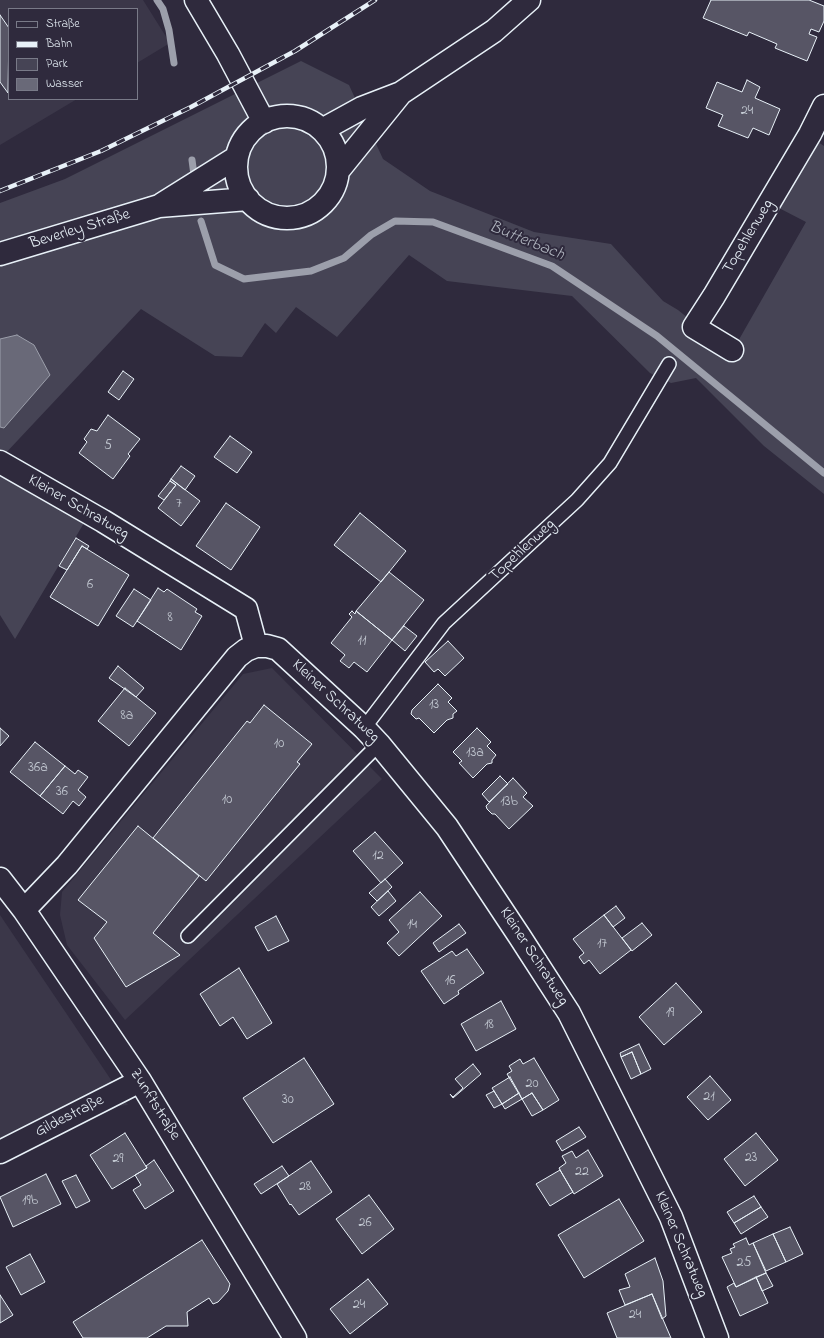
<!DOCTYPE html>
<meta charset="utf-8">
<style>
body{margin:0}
#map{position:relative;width:824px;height:1338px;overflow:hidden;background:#2f2a3d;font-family:"Indie Flower",sans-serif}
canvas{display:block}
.legend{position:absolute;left:8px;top:8px;width:130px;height:92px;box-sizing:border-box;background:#2f2a3d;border:1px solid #797a88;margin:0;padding:5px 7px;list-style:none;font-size:12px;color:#e8f1f8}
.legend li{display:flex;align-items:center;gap:8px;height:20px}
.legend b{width:20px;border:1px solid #797a88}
</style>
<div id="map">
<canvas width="824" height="1338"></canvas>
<ul class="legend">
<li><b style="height:5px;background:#2f2a3d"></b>Straße</li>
<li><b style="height:5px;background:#e8f1f8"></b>Bahn</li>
<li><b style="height:11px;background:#464455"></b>Park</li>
<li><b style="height:11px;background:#696978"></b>Wasser</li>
</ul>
</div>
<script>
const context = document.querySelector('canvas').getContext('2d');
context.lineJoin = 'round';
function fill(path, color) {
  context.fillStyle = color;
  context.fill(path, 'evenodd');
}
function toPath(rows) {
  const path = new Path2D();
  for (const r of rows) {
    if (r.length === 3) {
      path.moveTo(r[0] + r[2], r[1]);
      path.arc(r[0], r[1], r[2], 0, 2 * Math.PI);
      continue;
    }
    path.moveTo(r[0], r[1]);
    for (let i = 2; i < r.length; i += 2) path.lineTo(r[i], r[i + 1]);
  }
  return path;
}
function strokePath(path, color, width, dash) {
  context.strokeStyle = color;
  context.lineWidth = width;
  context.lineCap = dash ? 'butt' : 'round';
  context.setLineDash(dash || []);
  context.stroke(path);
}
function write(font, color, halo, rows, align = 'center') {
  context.font = font + ' "Indie Flower",sans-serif';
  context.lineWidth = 4;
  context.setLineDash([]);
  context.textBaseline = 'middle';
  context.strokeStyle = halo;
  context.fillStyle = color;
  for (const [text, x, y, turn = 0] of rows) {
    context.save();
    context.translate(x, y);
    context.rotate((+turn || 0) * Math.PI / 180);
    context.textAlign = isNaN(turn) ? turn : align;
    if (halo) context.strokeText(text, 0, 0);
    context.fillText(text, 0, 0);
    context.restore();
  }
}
fill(toPath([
 [0,0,143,0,170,43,137,63,137,9,9,9,9,99,77,99,0,145],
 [272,668,382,779,125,1020,67,945,60,915,62,892,243,674],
 [0,915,128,1105,109,1107,81,1120,0,1163]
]), '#3b3749');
fill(toPath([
 [301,61,349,85,383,159,430,191,534,232,611,244,663,301,678,310,693,322,737,343,806,222,777,207,818,142,824,146,824,494,764,446,696,378,671,383,650,373,572,296,447,281,409,255,337,337,296,307,276,333,265,323,242,357,215,356,141,309,3,456,0,454,0,203,65,179],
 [0,473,84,523,15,639,0,615]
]), '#464455');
const water = toPath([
 [17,335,34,345,50,375,4,428,0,427,0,339,17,335]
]);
fill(water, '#696978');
strokePath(water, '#9c9fab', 1);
strokePath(toPath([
 [157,0,163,9,169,30,174,63],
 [192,160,194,175],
 [201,221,215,265,244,279,311,271,344,258,371,235,395,221,433,222,552,266,657,336,824,473]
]), '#9c9fab', 7);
const building = toPath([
 [711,0,809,0,824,6,824,21,819,32,811,29,809,34,817,37,807,61,775,48,777,44,749,32,747,36,703,18,711,0],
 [0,15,9,28,8,93,0,82,0,15],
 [747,80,760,87,755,98,780,109,769,135,753,128,748,138,718,126,723,115,706,108,717,82,742,92,747,80],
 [123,371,134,379,119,400,108,392,123,371],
 [108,415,140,439,128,454,130,456,113,479,79,453,87,442,84,439,91,429,97,431,108,415],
 [230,436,252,452,237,473,214,457,230,436],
 [181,466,195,476,185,490,171,479,181,466],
 [171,479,200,501,181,526,158,508,176,485,170,481,171,479],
 [170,481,176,485,164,500,158,496,170,481],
 [226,503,260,527,231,570,196,546,226,503],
 [360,513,406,551,381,582,334,545,360,513],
 [76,538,89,546,87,549,82,546,67,570,59,566,76,538],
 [82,546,129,575,98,626,50,597,82,546],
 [389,572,424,600,392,640,356,611,389,572],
 [158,588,164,592,167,589,197,609,195,612,202,616,181,650,137,621,158,588],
 [134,589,151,600,133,627,116,616,134,589],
 [352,611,355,614,356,611,392,640,367,672,354,662,349,668,340,661,345,655,331,643,352,617,349,614,352,611],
 [404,626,417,636,405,651,392,640,404,626],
 [448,641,464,658,445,676,438,669,434,672,425,662,448,641],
 [118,666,144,688,136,697,109,678,118,666],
 [438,684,452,698,448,702,457,711,453,714,453,718,447,720,434,733,419,718,416,719,411,714,412,710,438,684],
 [125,688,156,713,129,746,98,721,125,688],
 [264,705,312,744,297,762,300,764,206,881,153,838,247,721,250,723,264,705],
 [0,728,9,736,0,746,0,728],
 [477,728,491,742,487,746,496,755,492,760,492,763,487,764,473,778,459,763,462,761,453,752,477,728],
 [35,742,65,766,40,796,10,772,35,742],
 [65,766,75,774,78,770,88,777,78,790,86,797,79,806,73,801,63,814,40,796,65,766],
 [500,776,508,784,489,802,482,794,500,776],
 [513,778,527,793,523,797,533,806,509,829,495,814,492,814,487,809,486,806,513,778],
 [138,826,199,876,153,933,180,955,126,987,94,938,107,922,78,900,138,826],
 [375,832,403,863,381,883,353,851,375,832],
 [385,879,392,887,377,901,369,893,385,879],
 [388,891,396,901,379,916,371,907,388,891],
 [420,892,442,916,399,956,387,943,399,932,389,920,420,892],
 [616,906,625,918,613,927,604,915,616,906],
 [604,915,631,950,600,974,589,960,584,964,579,957,584,953,573,939,604,915],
 [276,916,289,941,268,951,255,927,276,916],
 [642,923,652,935,632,951,622,938,642,923],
 [459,924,466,933,439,952,433,943,459,924],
 [467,949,484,973,458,991,459,994,444,1004,421,971,452,951,456,956,467,949],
 [239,968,272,1023,247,1039,233,1017,220,1026,200,994,239,968],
 [676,983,702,1012,664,1045,639,1017,676,983],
 [501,1001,516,1029,476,1051,461,1024,501,1001],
 [639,1044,651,1069,641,1074,632,1052,621,1057,620,1053,639,1044],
 [632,1052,641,1074,631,1079,621,1057,632,1052],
 [304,1058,334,1104,273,1143,243,1098,304,1058],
 [534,1058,559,1100,543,1110,532,1093,522,1099,507,1074,512,1071,509,1066,520,1059,523,1064,534,1058],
 [473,1064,481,1074,453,1098,450,1094,453,1097,463,1088,455,1079,473,1064],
 [710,1076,731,1100,708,1120,687,1097,710,1076],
 [510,1077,519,1093,502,1104,492,1088,510,1077],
 [494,1091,502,1104,494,1108,486,1095,494,1091],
 [519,1093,522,1099,505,1109,502,1104,519,1093],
 [532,1093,543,1110,532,1116,522,1099,532,1093],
 [579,1127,586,1137,562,1151,556,1141,579,1127],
 [125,1133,147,1168,112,1189,90,1155,125,1133],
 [756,1133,778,1160,745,1186,724,1159,756,1133],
 [588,1150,603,1176,574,1194,560,1170,559,1168,566,1163,562,1156,572,1151,576,1158,588,1150],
 [154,1160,174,1191,145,1209,133,1190,141,1185,135,1175,147,1168,146,1166,154,1160],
 [311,1161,332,1192,299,1215,291,1204,290,1205,277,1184,311,1161],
 [282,1166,289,1176,261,1194,254,1184,282,1166],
 [560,1170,573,1192,550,1206,536,1184,560,1170],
 [46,1174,61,1204,13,1227,0,1197,46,1174],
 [76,1175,90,1201,76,1208,62,1181,76,1175],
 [369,1195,394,1229,362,1254,336,1219,369,1195],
 [754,1196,761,1207,734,1223,727,1212,754,1196],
 [619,1199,644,1241,584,1278,558,1235,619,1199],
 [761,1207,768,1217,741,1234,734,1223,761,1207],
 [790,1227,803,1254,786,1262,773,1234,790,1227],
 [773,1234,786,1262,766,1271,753,1243,773,1234],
 [746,1238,749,1245,753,1243,766,1273,736,1287,722,1257,732,1253,730,1249,735,1247,733,1244,746,1238],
 [202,1240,230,1284,228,1291,218,1302,213,1304,209,1298,187,1312,188,1326,166,1326,147,1338,83,1338,73,1322,202,1240],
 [30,1254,45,1282,21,1295,6,1267,30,1254],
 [655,1258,663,1281,666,1316,662,1319,652,1294,625,1305,619,1290,630,1287,625,1274,655,1258],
 [766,1273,773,1286,762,1291,756,1277,766,1273],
 [756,1277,768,1303,740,1316,727,1287,734,1283,736,1287,756,1277],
 [368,1279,388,1304,350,1334,330,1309,368,1279],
 [652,1294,671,1338,617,1338,607,1313,652,1294],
 [0,1295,13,1315,0,1323,0,1295]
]);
fill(building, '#575565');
strokePath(building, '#e8f1f8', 1);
const lane = toPath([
 [364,728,444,623,577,500,610,463,669,364],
 [188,936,379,744]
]);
const street = toPath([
 [732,350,694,327,714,296,810,134,824,106],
 [0,462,103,521,246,609,256,646],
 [0,879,24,910,140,1081,295,1338],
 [24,910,67,865,237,657,246,650,256,646,267,646,278,649,364,728,379,744,447,827,520,937,569,1013,671,1217,717,1338],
 [0,1152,140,1081]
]);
const secondary = toPath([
 [196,0,228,54,264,122],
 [287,167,51],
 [322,130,362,108,401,93,494,31,529,0],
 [338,171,401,93],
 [162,204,237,157],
 [0,254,159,206,248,199]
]);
strokePath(lane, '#e8f1f8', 16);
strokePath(street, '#e8f1f8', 25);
strokePath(secondary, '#e8f1f8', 25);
strokePath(lane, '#2f2a3d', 13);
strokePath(street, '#2f2a3d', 22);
strokePath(secondary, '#2f2a3d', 22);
const rail = toPath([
 [0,191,101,151,191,107,295,51,375,0]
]);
strokePath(rail, '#e8f1f8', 4.5);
strokePath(rail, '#2f2a3d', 3, [9]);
write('14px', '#c4cad3', null, [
 ["24",747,112],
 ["5",108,447],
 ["7",179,505],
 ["6",90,586],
 ["8",170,619],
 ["11",362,642],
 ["13",434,706],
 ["8a",127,717],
 ["10",279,745],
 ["13a",475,754],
 ["36a",38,769],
 ["36",62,793],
 ["10",227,801],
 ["13b",509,803],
 ["12",378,857],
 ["14",412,926],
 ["17",602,945],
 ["16",450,982],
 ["19",670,1014],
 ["18",489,1026],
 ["20",532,1085],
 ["21",709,1098],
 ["30",288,1101],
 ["23",751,1159],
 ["29",118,1160],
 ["22",582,1173],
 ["28",305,1188],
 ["19b",30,1202],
 ["26",365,1224],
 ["25",744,1264],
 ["24",359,1306],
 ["24",635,1316]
]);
write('16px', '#e8f1f8', '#2f2a3d', [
 ["Beverley Straße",80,230,-17],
 ["Topehlenweg",749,237,-59],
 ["Kleiner Schratweg",78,508,30],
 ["Topehlenweg",523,551,-43],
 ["Kleiner Schratweg",335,702,43],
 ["Kleiner Schratweg",533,957,57],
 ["Zunftstraße",154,1105,58],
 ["Gildestraße",70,1117,-27],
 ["Kleiner Schratweg",680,1245,67]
]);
write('italic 17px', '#afb4be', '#2f2a3d', [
 ["Butterbach",526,242,22]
]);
</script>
